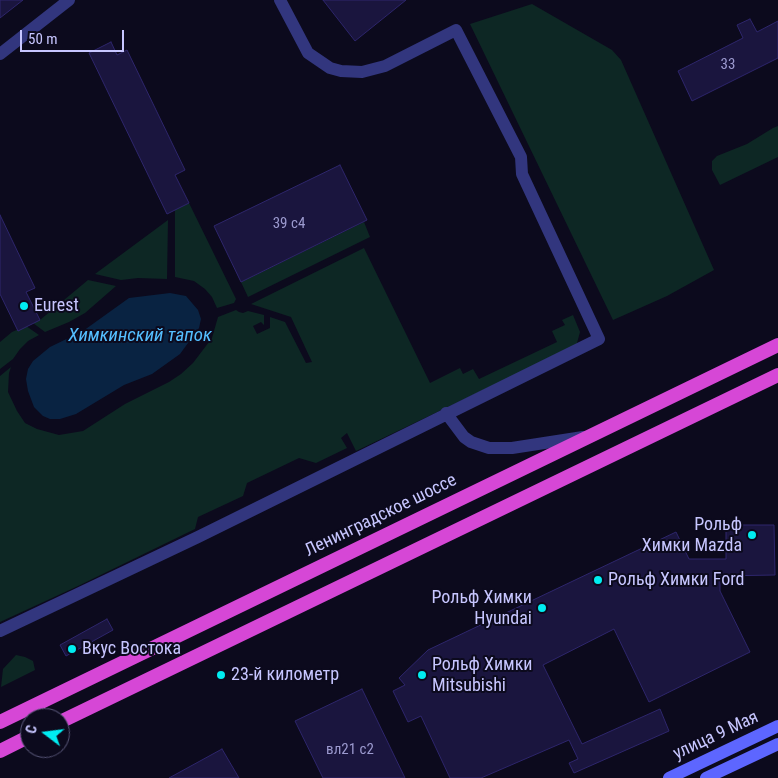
<!DOCTYPE html>
<meta charset="utf-8">
<style>
body{margin:0}
#map{position:relative;width:778px;height:778px;overflow:hidden;background:#0c0a1d;font-family:"Roboto Condensed",sans-serif}
canvas{display:block}
.north{position:absolute;left:20px;top:708px;width:50px;height:50px;box-sizing:border-box;background:#0c0a1d;border:1px solid #575577;border-radius:50%;rotate:285deg;font-size:14px;font-weight:700;line-height:20px;text-align:center;color:#c7c6ff}
.north::after{content:'';display:block;margin:auto;width:18px;height:22px;background:#00edf1;clip-path:polygon(50% 0,100% 100%,50% 72%,0 100%)}
.scale{position:absolute;left:20px;top:30px;width:104px;height:22px;box-sizing:border-box;border:2px solid #c7c6ff;border-top:0;padding-left:6px;font-size:15px;line-height:18px;white-space:nowrap;color:#c7c6ff;-webkit-text-stroke:4px #0c0a1d;paint-order:stroke}
</style>
<div id="map">
<canvas width="778" height="778"></canvas>
<div class="north">С</div>
<div class="scale">50 m</div>
</div>
<script>
const context = document.querySelector('canvas').getContext('2d');
context.lineJoin = 'round';
function fill(path, color) {
  context.fillStyle = color;
  context.fill(path, 'evenodd');
}
function toPath(rows) {
  const path = new Path2D();
  for (const r of rows) {
    path.moveTo(r[0], r[1]);
    for (let i = 2; i < r.length; i += 2) path.lineTo(r[i], r[i + 1]);
  }
  return path;
}
function strokePath(path, color, width, dash) {
  context.strokeStyle = color;
  context.lineWidth = width;
  context.lineCap = dash ? 'butt' : 'round';
  context.setLineDash(dash || []);
  context.stroke(path);
}
function write(font, color, halo, rows, align = 'center') {
  context.font = font + ' "Roboto Condensed",sans-serif';
  context.lineWidth = 4;
  context.setLineDash([]);
  context.textBaseline = 'middle';
  context.strokeStyle = halo;
  context.fillStyle = color;
  for (const [text, x, y, turn = 0] of rows) {
    context.save();
    context.translate(x, y);
    context.rotate((+turn || 0) * Math.PI / 180);
    context.textAlign = isNaN(turn) ? turn : align;
    if (halo) context.strokeText(text, 0, 0);
    context.fillText(text, 0, 0);
    context.restore();
  }
}
fill(toPath([
 [532,4,612,50,621,60,714,270,667,296,613,320,470,24],
 [778,126,778,157,720,185,712,170,712,161,717,156,747,144,773,128],
 [189,203,236,299,234,303,217,308,212,297,205,289,194,281,175,277,175,210],
 [168,220,167,279,138,278,121,280,95,274],
 [364,222,370,237,248,297,241,282],
 [364,248,430,383,460,368,463,374,473,369,479,379,557,342,552,331,565,325,562,320,573,315,580,332,577,343,575,346,356,451,347,433,341,438,347,448,316,463,299,458,247,483,243,496,198,517,195,529,78,586,0,622,0,376,11,367,9,373,8,392,17,411,25,423,37,429,59,435,83,431,125,404,169,382,181,374,193,363,212,338,218,317,236,310,239,312,243,313,248,311,264,315,264,325,261,322,253,326,257,334,270,328,270,317,285,322,306,363,312,362,291,317,251,304],
 [88,280,116,286,85,313,69,322,45,332,33,323,40,320],
 [26,326,39,335,28,341,20,349,13,359,0,369,0,342,12,332],
 [16,655,25,657,33,661,35,670,1,687,3,669]
]), '#0d2724');
fill(toPath([
 [170,293,186,296,198,310,201,319,199,328,180,354,152,374,124,385,76,414,60,419,50,419,43,416,34,407,28,391,26,379,28,369,33,361,50,347,83,331,129,298]
]), '#092342');
const building = toPath([
 [0,0,23,0,0,18,0,0],
 [323,0,406,0,355,41,323,0],
 [750,19,757,32,778,21,778,58,692,101,678,71,743,38,737,25,750,19],
 [111,42,117,55,127,50,185,170,175,175,189,203,167,214,89,53,111,42],
 [340,165,367,220,241,282,214,226,340,165],
 [0,215,35,288,26,292,40,320,18,331,0,294,0,215],
 [726,525,774,525,775,575,720,576,720,591,750,652,649,702,614,629,543,665,582,744,660,709,669,731,574,773,569,763,578,759,569,740,481,778,450,778,421,716,408,722,393,691,405,685,399,678,428,650,676,532,689,559,726,559,726,525],
 [107,619,113,630,66,656,60,645,107,619],
 [362,689,405,778,323,778,295,721,362,689],
 [222,749,239,778,169,778,222,749]
]);
fill(building, '#1a153e');
strokePath(building, '#2e266c', 1);
strokePath(toPath([
 [0,54,69,0],
 [446,413,464,437,471,442,489,448,512,448,583,437],
 [0,631,198,537,599,339,522,174,521,157,456,30,385,66,362,72,341,71,330,68,308,53,280,0]
]), '#32367e', 12);
strokePath(toPath([
 [669,778,778,726],
 [706,778,778,744]
]), '#5d66ff', 12);
strokePath(toPath([
 [0,722,778,345],
 [60,722,778,375],
 [0,751,30,736]
]), '#d647d6', 14);
for (const [x, y, r, color] of [
 [24,306,5,"#00edf1"],
 [752,535,5,"#00edf1"],
 [598,580,5,"#00edf1"],
 [542,608,5,"#00edf1"],
 [72,649,5,"#00edf1"],
 [221,675,5,"#00edf1"],
 [422,675,5,"#00edf1"]
]) {
  const dot = new Path2D();
  dot.arc(x, y, r, 0, 2 * Math.PI);
  context.fillStyle = color;
  context.fill(dot);
  strokePath(dot, '#0c0a1d', 2);
}
write('15px', '#9c9acf', null, [
 ["33",728,65],
 ["39 с4",289,224],
 ["вл21 с2",350,750]
]);
write('18px', '#c7c6ff', '#0c0a1d', [
 ["Eurest",34,306],
 ["Рольф",742,525,"right"],
 ["Химки Mazda",742,546,"right"],
 ["Рольф Химки Ford",608,580],
 ["Рольф Химки",532,598,"right"],
 ["Hyundai",532,619,"right"],
 ["Вкус Востока",82,649],
 ["Рольф Химки",432,665],
 ["Mitsubishi",432,686],
 ["23-й километр",231,675]
], 'left');
write('18px', '#c7c6ff', '#0c0a1d', [
 ["Ленинградское шоссе",381,516,-26],
 ["улица 9 Мая",716,736,-25]
]);
write('italic 19px', '#54beff', '#0c0a1d', [
 ["Химкинский тапок",140,336]
]);
</script>
